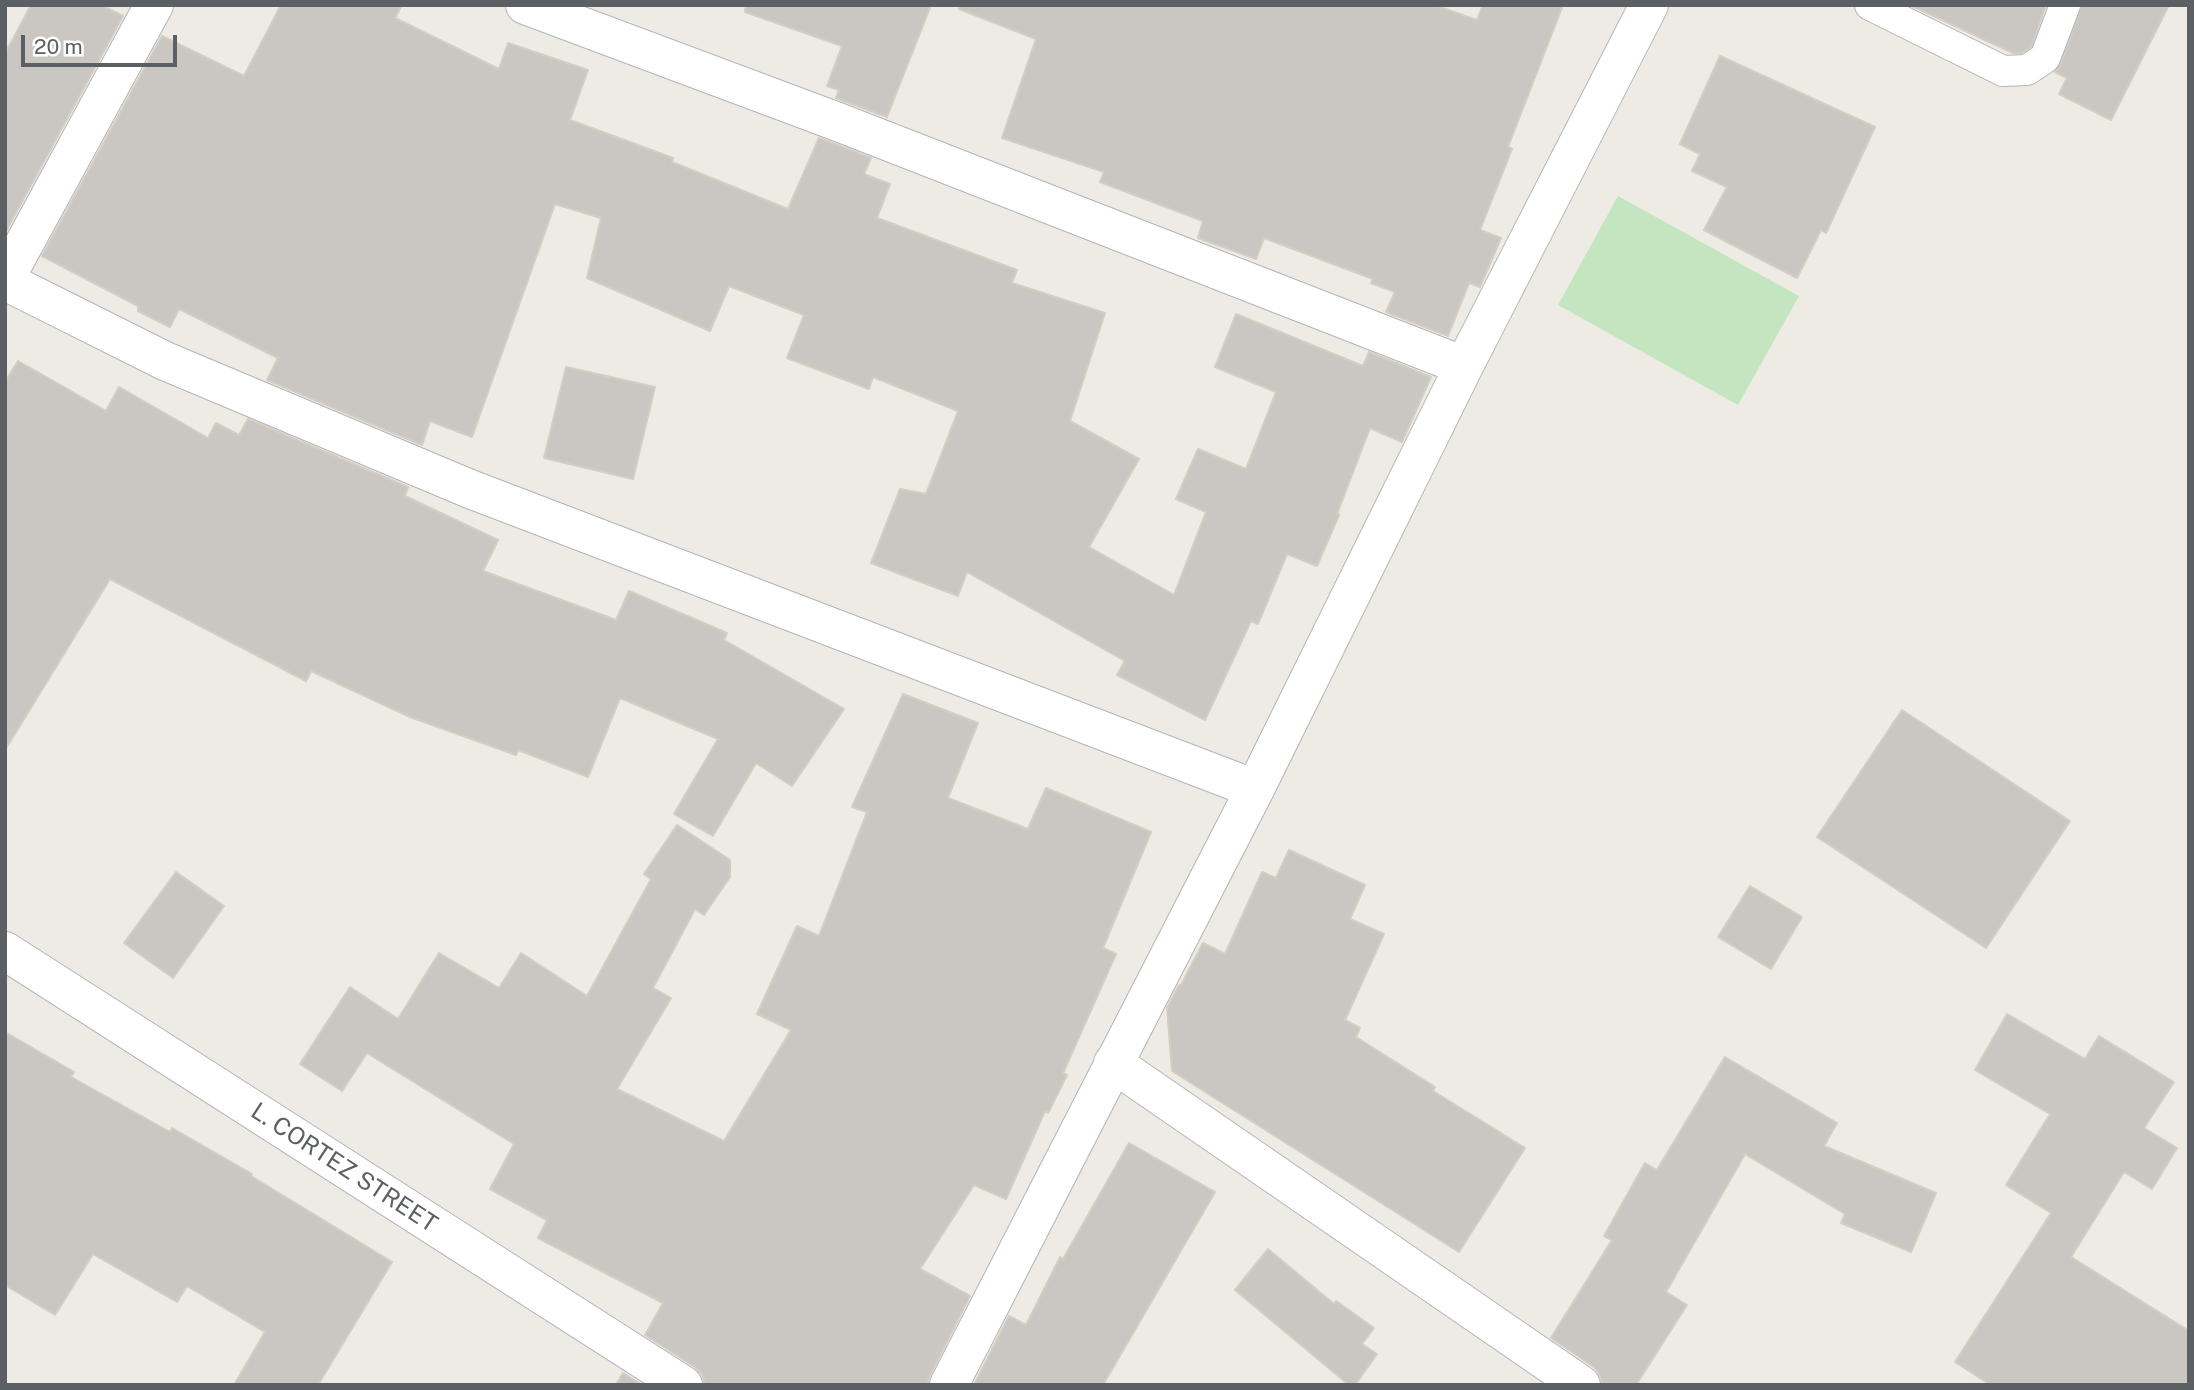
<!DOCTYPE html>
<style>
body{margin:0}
#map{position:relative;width:2194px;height:1390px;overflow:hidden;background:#eeebe4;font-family:"Public Sans",sans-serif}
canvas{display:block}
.frame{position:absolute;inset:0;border:7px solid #5c6064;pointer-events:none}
.scale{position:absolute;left:21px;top:35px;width:156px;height:32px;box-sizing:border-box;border:4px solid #5c6064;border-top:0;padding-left:9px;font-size:21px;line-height:24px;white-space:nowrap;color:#5c6064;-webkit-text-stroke:5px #fff;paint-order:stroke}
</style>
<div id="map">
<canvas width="2194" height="1390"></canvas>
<div class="frame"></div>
<div class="scale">20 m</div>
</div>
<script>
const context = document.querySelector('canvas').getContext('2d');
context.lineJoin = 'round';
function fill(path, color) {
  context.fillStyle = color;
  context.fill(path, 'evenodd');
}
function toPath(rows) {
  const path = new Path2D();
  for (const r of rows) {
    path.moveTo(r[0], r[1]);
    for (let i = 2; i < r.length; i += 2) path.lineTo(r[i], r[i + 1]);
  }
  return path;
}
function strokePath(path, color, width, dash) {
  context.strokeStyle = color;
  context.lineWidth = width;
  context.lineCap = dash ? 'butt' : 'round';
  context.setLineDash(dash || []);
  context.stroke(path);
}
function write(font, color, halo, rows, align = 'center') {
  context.font = font + ' "Public Sans",sans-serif';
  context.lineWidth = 6;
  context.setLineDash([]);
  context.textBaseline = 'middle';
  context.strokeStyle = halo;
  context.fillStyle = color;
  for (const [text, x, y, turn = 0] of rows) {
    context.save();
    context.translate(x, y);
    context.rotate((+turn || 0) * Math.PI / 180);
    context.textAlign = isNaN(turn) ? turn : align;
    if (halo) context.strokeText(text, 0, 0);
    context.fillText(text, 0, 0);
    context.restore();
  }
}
fill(toPath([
 [1618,196,1799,296,1738,405,1558,305]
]), '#c3e6c0');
const building = toPath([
 [31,5,101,5,123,16,5,233,5,54,31,5],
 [281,5,402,5,395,18,499,69,508,43,588,70,570,120,673,158,672,162,788,209,819,138,830,142,871,158,864,174,890,184,877,218,1017,270,1012,283,1105,313,1070,421,1139,459,1089,547,1174,595,1206,512,1176,499,1198,449,1246,469,1276,392,1215,367,1236,314,1363,366,1369,352,1431,377,1402,442,1370,428,1337,514,1339,515,1317,566,1287,554,1258,624,1251,621,1205,720,1117,675,1125,661,967,572,958,596,871,563,900,489,926,494,958,411,873,377,869,389,787,358,804,315,729,286,710,331,587,278,601,218,555,204,472,437,430,421,422,445,267,380,278,358,179,309,170,327,138,311,138,306,42,256,162,36,244,76,281,5],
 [746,5,931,5,887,117,836,98,839,90,827,86,842,46,745,12,746,5],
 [959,5,1434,5,1477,20,1483,5,1563,5,1508,147,1512,149,1480,230,1501,238,1480,287,1469,283,1448,336,1386,312,1395,292,1371,283,1373,279,1264,238,1256,259,1198,238,1203,221,1100,182,1104,172,1002,138,1036,39,959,9,959,5],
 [1910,5,2046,5,2031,47,2021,53,2013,53,1910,5],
 [2082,5,2169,5,2111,120,2059,94,2067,78,2055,72,2061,64,2082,5],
 [1720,56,1875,127,1826,233,1821,230,1797,278,1704,230,1727,187,1692,171,1700,154,1680,144,1720,56],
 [18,361,106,411,119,387,208,438,216,423,239,435,248,419,408,487,405,496,498,540,483,571,616,620,629,591,727,633,724,640,844,709,792,786,756,763,713,836,674,814,718,739,620,698,588,777,518,750,516,755,410,717,311,671,306,681,110,579,5,750,5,382,18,361],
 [566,367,655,387,633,479,544,458,566,367],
 [903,694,978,723,948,798,1028,829,1046,788,1151,832,1103,948,1116,954,1063,1073,1067,1075,1048,1113,1045,1111,1006,1199,974,1185,920,1269,970,1296,930,1375,927,1385,705,1385,702,1374,695,1367,645,1335,663,1303,538,1238,547,1220,490,1189,514,1144,367,1053,342,1091,300,1064,350,987,398,1019,439,953,499,988,521,953,587,996,651,879,644,874,677,825,730,860,730,877,704,915,695,909,653,988,671,998,617,1089,724,1141,791,1030,757,1014,797,926,819,936,867,812,852,807,903,694],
 [1902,710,2070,821,1986,948,1817,837,1902,710],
 [1289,850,1365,885,1350,919,1384,934,1345,1020,1360,1028,1356,1037,1435,1087,1433,1091,1525,1148,1459,1252,1172,1071,1167,1008,1179,985,1181,985,1203,943,1225,954,1262,872,1276,878,1289,850],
 [176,872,224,906,173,978,124,943,176,872],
 [1750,886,1802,917,1771,969,1718,937,1750,886],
 [2007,1014,2085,1059,2099,1036,2174,1082,2144,1128,2177,1148,2152,1189,2124,1172,2071,1257,2189,1331,2189,1385,1991,1385,1955,1362,2051,1213,2006,1185,2050,1114,1975,1070,2007,1014],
 [5,1032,74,1072,71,1077,170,1132,172,1128,252,1174,251,1176,392,1262,318,1385,234,1385,265,1332,187,1286,177,1302,93,1254,55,1315,5,1285,5,1032],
 [1725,1057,1837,1123,1824,1146,1936,1193,1911,1252,1841,1223,1845,1214,1745,1154,1666,1292,1687,1305,1636,1385,1603,1385,1600,1375,1594,1367,1551,1338,1612,1240,1604,1236,1645,1163,1657,1170,1725,1057],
 [1129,1143,1215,1192,1103,1385,974,1385,1009,1316,1026,1325,1060,1257,1063,1259,1129,1143],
 [1268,1249,1334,1304,1336,1301,1374,1328,1362,1344,1377,1354,1355,1385,1349,1385,1235,1290,1268,1249],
 [623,1373,642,1385,616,1385,623,1373]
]);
fill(building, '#cac6c1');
strokePath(building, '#d3cdc2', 2);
const service = toPath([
 [1870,5,2003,71,2027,70,2045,58,2065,5]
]);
const minor = toPath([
 [525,5,838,122,1464,366],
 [5,279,154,5],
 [5,281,165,361,470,489,1255,789],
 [1113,1063,1581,1385],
 [949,1385,1255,789,1464,366,1649,5]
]);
const secondary = toPath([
 [5,951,683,1385]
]);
strokePath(service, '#b1b5b9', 32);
strokePath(minor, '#b1b5b9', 40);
strokePath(secondary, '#b0b4b9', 40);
strokePath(service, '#fff', 30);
strokePath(minor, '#fff', 38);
strokePath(secondary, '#fff', 38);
write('24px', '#5c6064', '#fff', [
 ["L. CORTEZ STREET",344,1168,33]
]);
</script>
